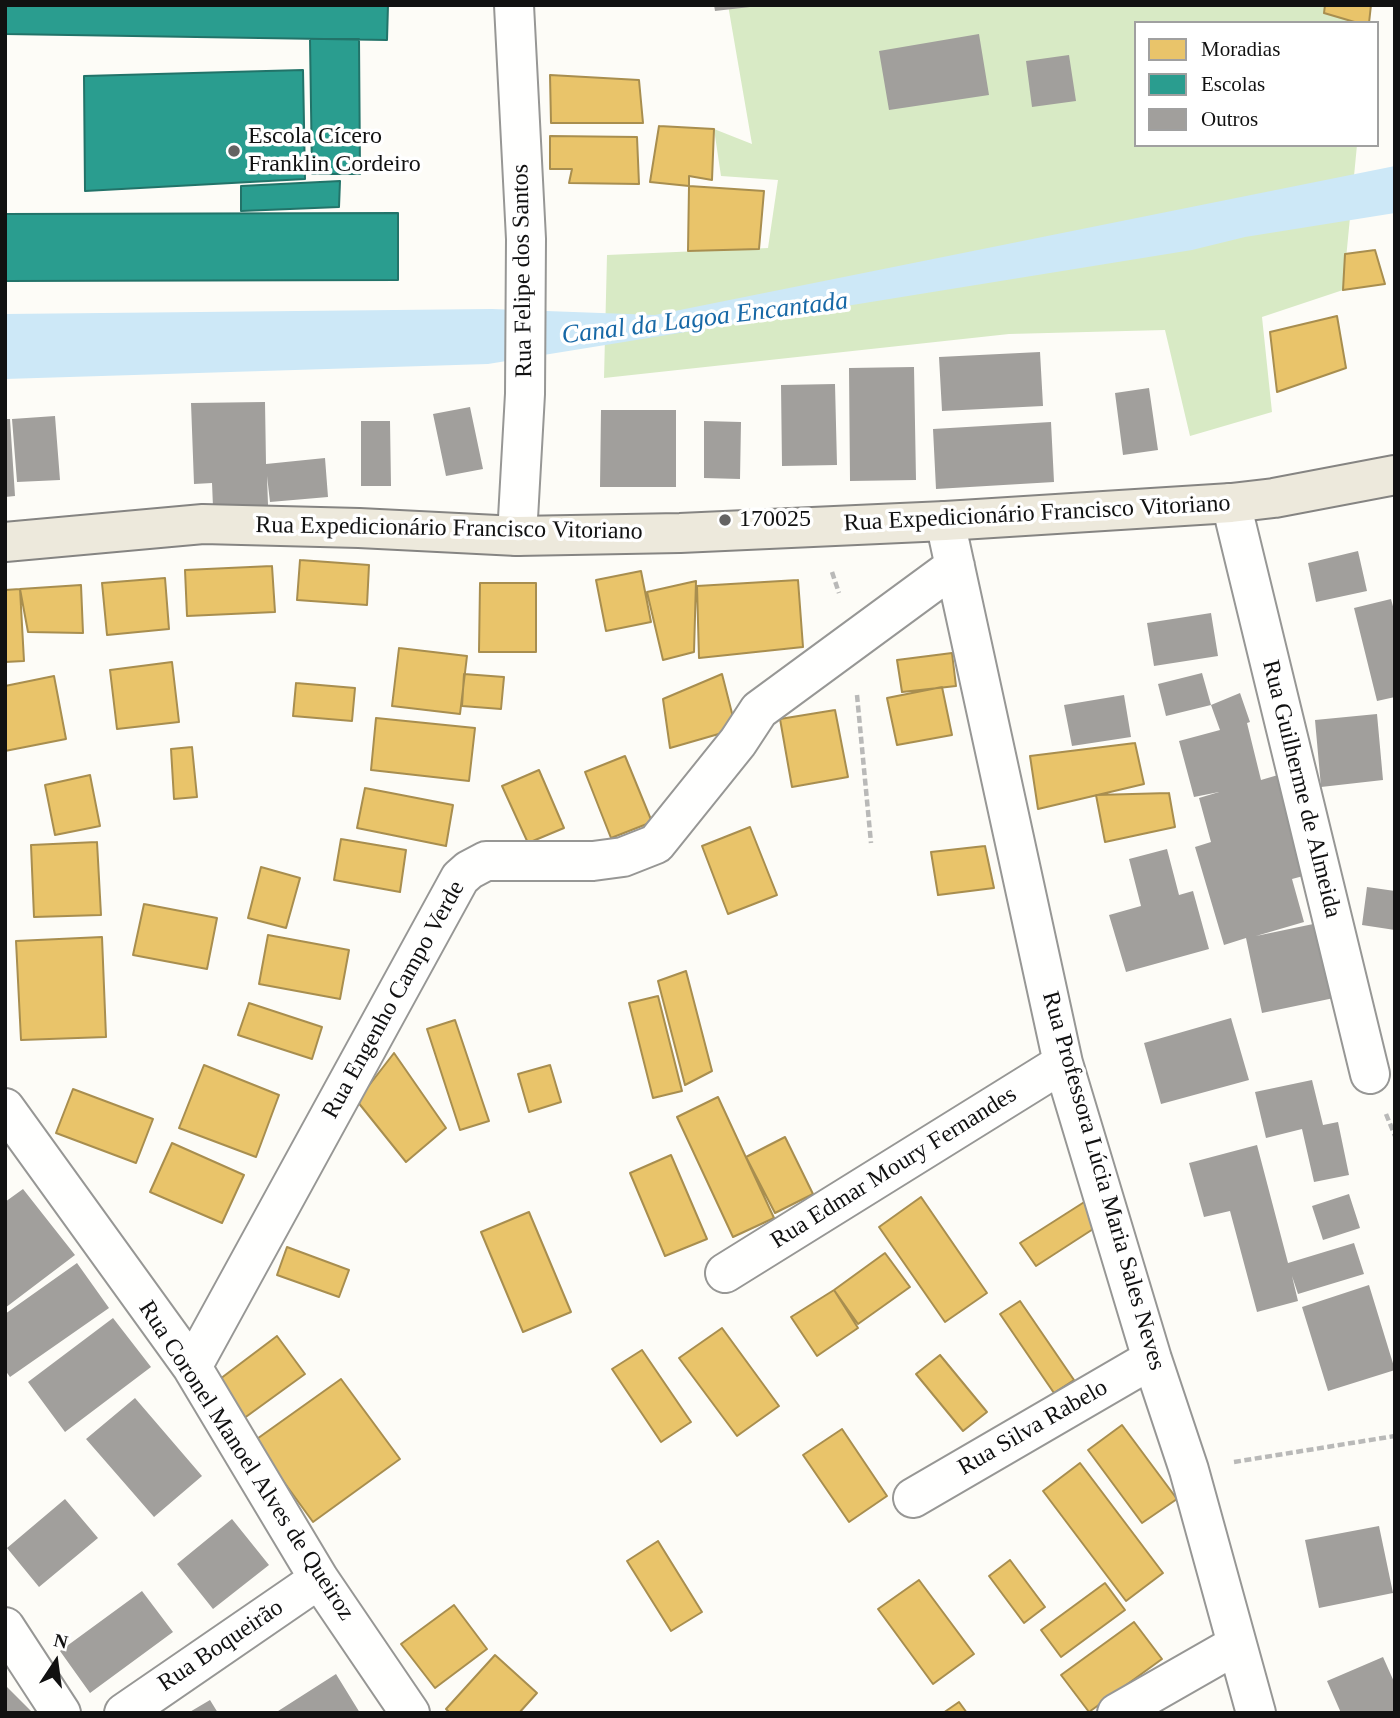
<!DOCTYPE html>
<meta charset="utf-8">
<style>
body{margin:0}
#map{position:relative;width:1400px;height:1718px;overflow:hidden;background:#fdfcf7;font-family:"Times New Roman",serif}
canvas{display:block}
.frame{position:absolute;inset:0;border:7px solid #111;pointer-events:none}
.legend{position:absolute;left:1134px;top:21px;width:245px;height:126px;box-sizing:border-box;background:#fff;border:2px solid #a0a0a0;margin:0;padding:9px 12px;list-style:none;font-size:21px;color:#111}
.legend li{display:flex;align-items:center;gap:14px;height:35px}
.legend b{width:35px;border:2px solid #a0a0a0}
.north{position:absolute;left:21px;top:1627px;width:70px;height:70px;-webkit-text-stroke:5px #fff;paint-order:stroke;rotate:13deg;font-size:19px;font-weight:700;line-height:28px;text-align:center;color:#111}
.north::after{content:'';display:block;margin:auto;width:24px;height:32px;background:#111;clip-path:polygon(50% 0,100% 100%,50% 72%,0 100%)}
</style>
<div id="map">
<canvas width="1400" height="1718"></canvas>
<div class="frame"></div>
<ul class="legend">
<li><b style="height:19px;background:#e9c46a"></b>Moradias</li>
<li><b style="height:19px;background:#2a9d8f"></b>Escolas</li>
<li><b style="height:19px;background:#a19f9c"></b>Outros</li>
</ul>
<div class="north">N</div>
</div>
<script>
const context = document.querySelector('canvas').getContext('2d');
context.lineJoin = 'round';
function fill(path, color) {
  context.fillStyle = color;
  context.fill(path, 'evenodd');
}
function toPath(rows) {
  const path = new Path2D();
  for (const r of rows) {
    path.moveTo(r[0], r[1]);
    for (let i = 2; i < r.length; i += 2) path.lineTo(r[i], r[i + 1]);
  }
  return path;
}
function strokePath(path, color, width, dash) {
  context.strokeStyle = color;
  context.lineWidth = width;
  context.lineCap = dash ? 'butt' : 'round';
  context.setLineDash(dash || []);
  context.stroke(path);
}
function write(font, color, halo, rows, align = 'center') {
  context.font = font + ' "Times New Roman",serif';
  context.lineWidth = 7;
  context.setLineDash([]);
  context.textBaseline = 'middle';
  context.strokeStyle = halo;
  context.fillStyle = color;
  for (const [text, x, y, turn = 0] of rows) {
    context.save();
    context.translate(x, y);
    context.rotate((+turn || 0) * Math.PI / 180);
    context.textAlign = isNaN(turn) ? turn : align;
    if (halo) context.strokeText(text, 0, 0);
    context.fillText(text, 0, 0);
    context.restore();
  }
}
fill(toPath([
 [728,5,1325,5,1358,23,1136,23,1136,145,1357,145,1343,290,1262,317,1272,412,1190,436,1165,330,1009,334,604,378,607,255,768,248,778,180,721,176,714,129,752,144]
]), '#d8eac5');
fill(toPath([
 [1395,166,1395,213,1245,237,1192,250,488,364,5,379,5,314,492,309,655,315]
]), '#cde8f7');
const homes = toPath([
 [1325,5,1371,5,1369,23,1358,23,1324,13,1325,5],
 [550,75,639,80,643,123,551,123,550,75],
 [659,126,714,129,712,180,689,176,689,186,650,182,659,126],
 [550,136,637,137,639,184,569,183,572,169,550,169,550,136],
 [689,186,764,191,759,249,688,251,689,186],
 [1375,250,1385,284,1343,290,1345,254,1375,250],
 [1337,316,1346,368,1277,392,1270,332,1337,316],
 [300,560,369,565,367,605,297,600,300,560],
 [272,566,275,612,187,616,185,570,272,566],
 [641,571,651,622,606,631,596,580,641,571],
 [165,578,169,629,107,635,102,583,165,578],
 [798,580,803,647,699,658,697,586,798,580],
 [696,581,694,652,663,660,647,592,696,581],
 [480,583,536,583,536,652,479,652,480,583],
 [81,585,83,633,28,632,20,589,81,585],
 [20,589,24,661,5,662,5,590,20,589],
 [399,648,467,656,460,714,392,706,399,648],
 [952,653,956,686,902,692,897,660,952,653],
 [172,662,179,722,117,729,110,670,172,662],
 [464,674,504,677,501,709,462,706,464,674],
 [722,674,736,729,670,748,663,699,722,674],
 [54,676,66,739,5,751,5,686,54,676],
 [296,683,355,688,352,721,293,716,296,683],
 [942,687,952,735,897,745,887,698,942,687],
 [835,710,848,777,792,787,780,719,835,710],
 [376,718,475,728,469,781,371,770,376,718],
 [1135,743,1144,784,1038,809,1030,756,1135,743],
 [192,747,197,797,174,799,171,749,192,747],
 [625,756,652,822,611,838,585,772,625,756],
 [539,770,564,828,528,843,502,786,539,770],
 [90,775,100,826,55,835,45,785,90,775],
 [365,788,453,805,446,846,357,828,365,788],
 [1169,793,1175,827,1105,842,1096,795,1169,793],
 [750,827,777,895,728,914,702,846,750,827],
 [341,839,406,850,400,892,334,880,341,839],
 [97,842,101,915,34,917,31,845,97,842],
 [985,846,994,888,938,895,931,852,985,846],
 [261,867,300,878,286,928,248,918,261,867],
 [144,904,217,918,207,969,133,955,144,904],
 [268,935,349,950,340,999,259,984,268,935],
 [102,937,106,1037,21,1040,16,941,102,937],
 [686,971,712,1071,685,1085,658,981,686,971],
 [658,996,682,1091,653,1098,629,1003,658,996],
 [249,1003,322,1027,312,1059,238,1035,249,1003],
 [455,1020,489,1121,460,1130,427,1029,455,1020],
 [394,1053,446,1128,406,1162,357,1101,394,1053],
 [204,1065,279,1095,256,1157,179,1128,204,1065],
 [550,1065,561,1102,529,1112,518,1074,550,1065],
 [73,1089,153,1119,136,1163,56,1133,73,1089],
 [718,1097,774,1218,733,1237,677,1117,718,1097],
 [785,1137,813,1194,775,1213,746,1157,785,1137],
 [172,1143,244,1175,222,1223,150,1192,172,1143],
 [671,1155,707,1239,665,1256,630,1173,671,1155],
 [921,1197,987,1293,945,1322,879,1227,921,1197],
 [1089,1199,1104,1222,1036,1266,1020,1243,1089,1199],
 [529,1212,571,1312,523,1332,481,1232,529,1212],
 [287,1247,349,1270,339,1297,277,1275,287,1247],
 [885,1253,910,1287,858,1324,834,1290,885,1253],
 [834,1290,858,1328,817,1356,791,1317,834,1290],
 [1020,1301,1074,1380,1054,1393,1000,1314,1020,1301],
 [722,1328,779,1406,737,1436,679,1358,722,1328],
 [277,1336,305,1374,243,1419,216,1382,277,1336],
 [642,1350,691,1422,661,1442,612,1369,642,1350],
 [940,1355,987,1412,963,1431,916,1374,940,1355],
 [341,1379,400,1459,313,1522,254,1441,341,1379],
 [1122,1425,1177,1499,1142,1523,1088,1450,1122,1425],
 [842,1429,887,1496,849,1522,803,1455,842,1429],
 [1080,1463,1163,1573,1126,1601,1043,1491,1080,1463],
 [658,1541,702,1612,671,1631,627,1561,658,1541],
 [1010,1560,1045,1607,1024,1623,989,1576,1010,1560],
 [919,1580,974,1654,933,1684,878,1609,919,1580],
 [1105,1583,1125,1610,1061,1657,1041,1630,1105,1583],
 [454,1605,487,1649,435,1688,401,1644,454,1605],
 [1134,1622,1162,1659,1089,1712,1061,1675,1134,1622],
 [495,1655,537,1693,519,1713,450,1713,446,1709,495,1655],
 [959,1702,967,1713,943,1713,959,1702]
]);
fill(homes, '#e9c46a');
strokePath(homes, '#a88e4f', 2);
const schools = toPath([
 [5,5,388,5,387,40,5,34,5,5],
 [310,39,359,39,360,174,312,174,310,39],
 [303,70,305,179,85,191,84,76,303,70],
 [340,181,339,207,241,211,241,186,340,181],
 [398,213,398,280,5,281,5,214,398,213]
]);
fill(schools, '#2a9d8f');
strokePath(schools, '#227369', 2);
fill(toPath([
 [714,5,750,5,750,7,715,11],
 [979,34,989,95,889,110,879,51],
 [1069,55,1076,101,1032,107,1026,61],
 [1040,352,1043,406,942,411,939,357],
 [914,367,916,480,850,481,849,368],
 [835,384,837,465,782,466,781,385],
 [1149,388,1158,450,1123,455,1115,393],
 [265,402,266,464,325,458,328,497,270,502,267,476,268,505,213,507,212,483,194,484,191,403],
 [470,407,483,469,446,476,433,414],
 [601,410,676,410,676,487,600,487],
 [55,416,60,480,17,482,12,419],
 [5,419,10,419,15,496,5,497],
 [361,421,390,421,391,486,361,486],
 [704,421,741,422,740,479,704,478],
 [1051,422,1054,482,936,489,933,429],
 [1358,551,1367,591,1316,602,1308,563],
 [1391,599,1395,614,1395,697,1377,701,1354,608],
 [1211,613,1218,656,1154,666,1147,623],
 [1202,673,1211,705,1240,693,1250,722,1247,723,1261,780,1278,775,1307,875,1292,879,1304,922,1256,936,1318,923,1334,998,1262,1013,1246,938,1224,945,1195,847,1211,842,1199,798,1219,792,1194,797,1179,741,1220,730,1211,705,1166,716,1158,684],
 [1124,695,1131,737,1072,746,1064,705],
 [1377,714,1383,780,1321,787,1315,720],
 [1167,849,1179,895,1193,891,1209,949,1126,972,1109,915,1141,906,1129,859],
 [1367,887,1395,891,1395,930,1362,925],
 [1231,1018,1249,1080,1161,1104,1144,1043],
 [1312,1080,1323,1125,1338,1122,1349,1175,1314,1182,1302,1129,1266,1138,1255,1092],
 [1257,1145,1288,1263,1354,1243,1364,1274,1298,1294,1292,1276,1298,1301,1257,1312,1230,1211,1204,1217,1189,1163],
 [23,1189,75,1255,5,1308,5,1202],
 [1349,1194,1360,1228,1323,1240,1312,1206],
 [77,1263,109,1308,10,1377,5,1370,5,1314],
 [1369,1285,1395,1370,1328,1391,1302,1307],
 [113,1318,151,1367,65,1432,28,1382],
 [135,1398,202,1476,154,1517,86,1439],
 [65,1499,98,1538,39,1587,7,1548],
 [232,1519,269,1565,213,1609,177,1564],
 [1379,1526,1393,1593,1319,1608,1305,1540],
 [142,1591,173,1632,90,1693,60,1651],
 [1383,1657,1395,1684,1395,1713,1341,1713,1327,1681],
 [336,1674,360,1713,275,1713],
 [5,1685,33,1713,5,1713],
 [210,1700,218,1713,188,1713]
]), '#a19f9c');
const minor = toPath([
 [514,5,526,239,525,394,517,536],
 [1231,503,1370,1074],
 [945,521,1063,1063,1152,1359,1189,1470,1256,1713],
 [5,1108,192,1367,319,1579,410,1713],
 [725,1273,1063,1063],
 [192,1367,460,878,469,870,486,861,593,861,623,857,656,844,738,742,759,710,955,566],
 [913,1498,1152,1359],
 [5,1627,61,1713],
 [124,1713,319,1579],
 [1117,1713,1236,1645]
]);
const major = toPath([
 [5,542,203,524,359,528,517,536,680,533,945,521,1231,503,1274,498,1395,475]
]);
strokePath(minor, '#979795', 42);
strokePath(major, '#858482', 42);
strokePath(toPath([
 [832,572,839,593],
 [857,695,871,843],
 [1386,1114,1395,1136],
 [1234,1462,1395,1436]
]), '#b9b9b8', 4.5, [7, 3.5]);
strokePath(minor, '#fffffe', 38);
strokePath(major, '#ede9dc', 38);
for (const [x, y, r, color] of [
 [234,151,7,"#646362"],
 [725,520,7,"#646362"]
]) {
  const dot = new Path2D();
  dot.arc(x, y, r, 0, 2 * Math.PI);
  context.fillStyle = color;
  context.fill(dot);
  strokePath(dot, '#fff', 2.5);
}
write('24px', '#111', '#fff', [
 ["Escola Cícero",248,137],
 ["Franklin Cordeiro",248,165],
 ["170025",739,520]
], 'left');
write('24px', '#111', '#fff', [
 ["Rua Felipe dos Santos",523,271,-91],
 ["Rua Expedicionário Francisco Vitoriano",1037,514,-3],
 ["Rua Expedicionário Francisco Vitoriano",449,529,1],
 ["Rua Guilherme de Almeida",1301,789,76],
 ["Rua Engenho Campo Verde",394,1000,-61],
 ["Rua Edmar Moury Fernandes",894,1168,-32],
 ["Rua Professora Lúcia Maria Sales Neves",1103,1181,74],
 ["Rua Silva Rabelo",1033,1428,-30],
 ["Rua Coronel Manoel Alves de Queiroz",246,1461,57],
 ["Rua Boqueirão",221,1646,-34]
]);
write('italic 26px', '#1768a6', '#fff', [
 ["Canal da Lagoa Encantada",705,319,-7]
]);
</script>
